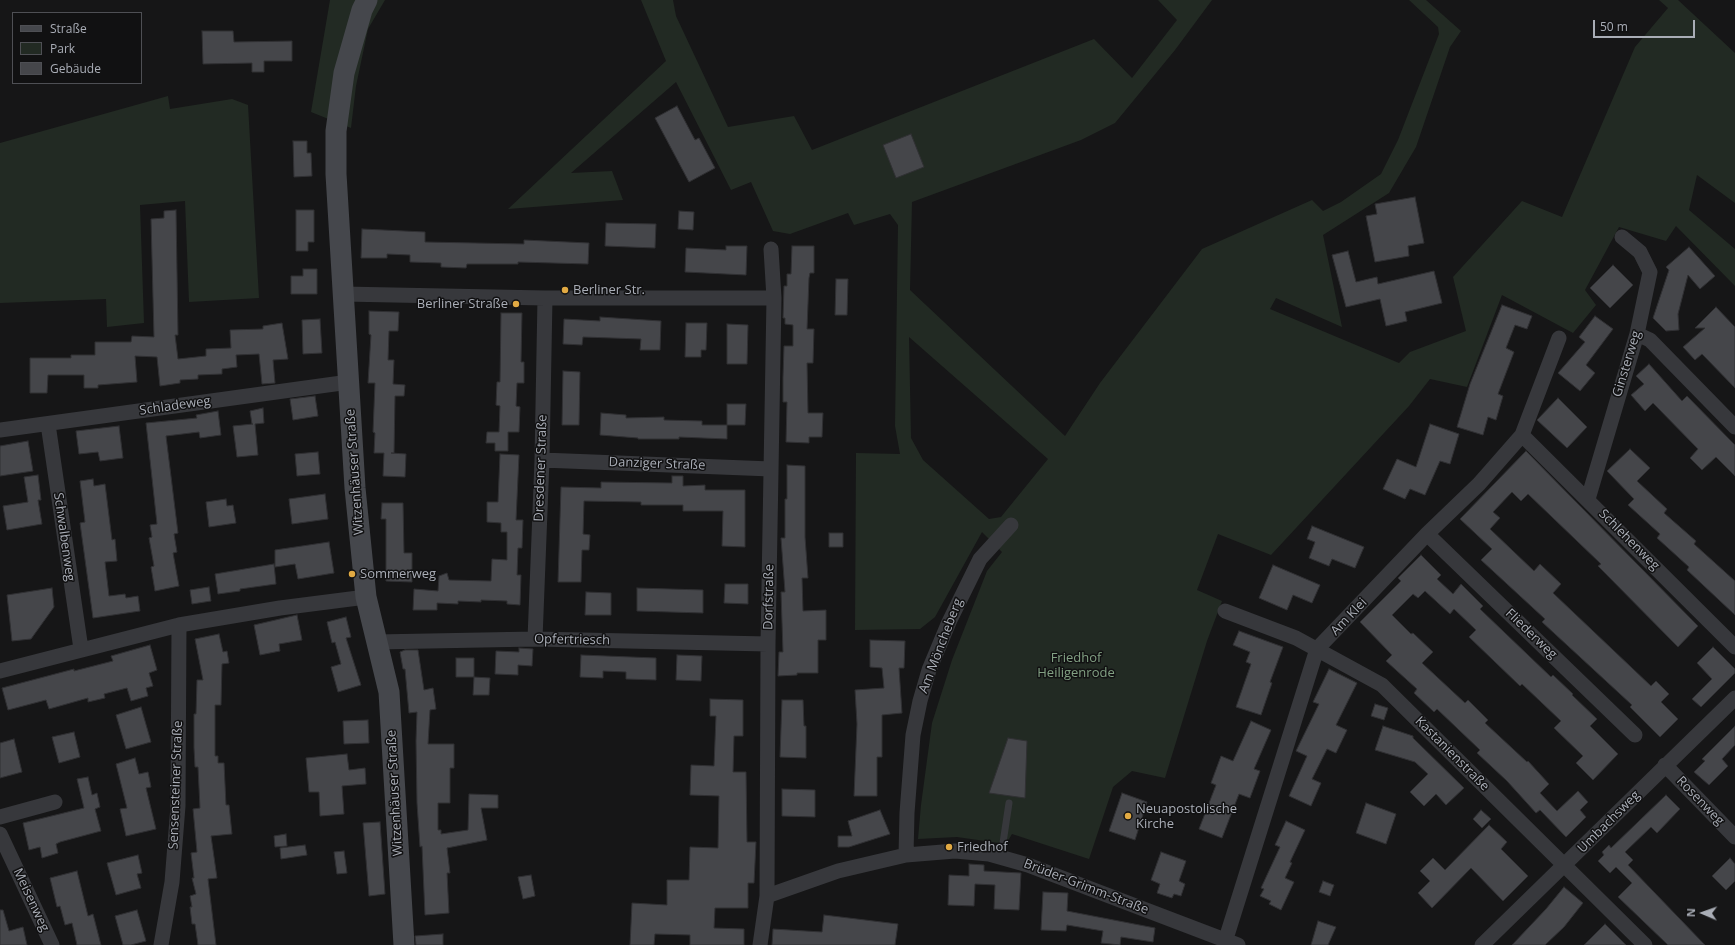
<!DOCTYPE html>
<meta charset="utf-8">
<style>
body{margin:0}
#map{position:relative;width:1735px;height:945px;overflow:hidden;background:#161617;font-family:"Open Sans",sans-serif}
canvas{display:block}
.legend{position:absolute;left:12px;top:12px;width:130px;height:72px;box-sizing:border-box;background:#111112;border:1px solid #4e4f54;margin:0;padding:5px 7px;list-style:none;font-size:12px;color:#a9adb6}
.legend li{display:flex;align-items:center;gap:8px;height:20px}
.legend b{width:20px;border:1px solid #4e4f54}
.north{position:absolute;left:1683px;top:893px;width:40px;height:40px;-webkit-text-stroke:3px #111112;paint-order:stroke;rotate:272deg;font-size:11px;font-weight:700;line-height:16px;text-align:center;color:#a9adb6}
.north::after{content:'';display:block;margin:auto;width:14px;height:18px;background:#a9adb6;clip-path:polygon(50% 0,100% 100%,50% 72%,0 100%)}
.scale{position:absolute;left:1593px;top:20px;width:102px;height:18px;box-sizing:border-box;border:2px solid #a9adb6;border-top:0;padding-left:5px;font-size:12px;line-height:14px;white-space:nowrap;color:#a9adb6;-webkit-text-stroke:3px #111112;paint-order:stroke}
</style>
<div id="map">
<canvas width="1735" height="945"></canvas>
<ul class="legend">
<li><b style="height:5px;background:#45474c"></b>Straße</li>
<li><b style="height:11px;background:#222a23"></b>Park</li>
<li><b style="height:11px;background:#45464a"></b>Gebäude</li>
</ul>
<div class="north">N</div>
<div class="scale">50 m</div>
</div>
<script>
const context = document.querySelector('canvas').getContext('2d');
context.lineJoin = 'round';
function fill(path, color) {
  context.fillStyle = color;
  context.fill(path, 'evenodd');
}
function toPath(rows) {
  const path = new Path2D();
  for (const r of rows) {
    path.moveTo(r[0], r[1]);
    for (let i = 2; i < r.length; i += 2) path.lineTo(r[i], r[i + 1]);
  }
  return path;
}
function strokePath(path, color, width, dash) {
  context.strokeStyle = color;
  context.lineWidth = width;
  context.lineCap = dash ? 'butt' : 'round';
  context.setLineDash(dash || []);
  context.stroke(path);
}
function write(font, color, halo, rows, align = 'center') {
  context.font = font + ' "Open Sans",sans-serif';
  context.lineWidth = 3;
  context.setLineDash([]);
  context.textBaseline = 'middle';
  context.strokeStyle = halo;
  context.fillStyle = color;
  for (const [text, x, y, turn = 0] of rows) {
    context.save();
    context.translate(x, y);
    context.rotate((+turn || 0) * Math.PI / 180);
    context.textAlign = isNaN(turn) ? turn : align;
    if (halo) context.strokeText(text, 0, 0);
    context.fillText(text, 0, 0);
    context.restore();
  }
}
fill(toPath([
 [330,0,385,0,368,29,356,86,351,128,311,112],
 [641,0,673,0,676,16,728,127,794,116,812,150,1094,39,1132,78,1177,20,1158,0,1212,0,1175,50,1115,123,1081,140,912,202,910,290,1065,436,1100,383,1202,249,1312,200,1323,211,1341,202,1381,174,1398,140,1439,34,1438,27,1409,0,1426,0,1461,31,1450,47,1416,147,1389,193,1323,235,1342,327,1276,298,1270,309,1399,363,1410,352,1466,331,1453,277,1522,201,1562,217,1635,47,1668,8,1659,0,1678,0,1735,53,1735,203,1697,175,1689,210,1735,249,1735,286,1676,226,1666,241,1619,227,1585,290,1596,305,1573,333,1502,295,1467,387,1430,379,1409,406,1271,555,1218,534,1197,590,1222,601,1207,641,1165,778,1132,771,1113,787,1089,859,1012,834,1006,844,957,837,918,839,921,805,932,723,952,660,987,571,1002,552,982,532,935,617,920,629,855,630,856,453,900,454,895,426,898,225,890,214,854,225,848,213,790,234,773,231,751,182,731,190,676,82,571,173,612,171,623,200,508,209,666,61],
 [909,337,1048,459,1001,517,989,519,923,460,911,438],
 [168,96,170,109,232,99,248,105,259,298,189,302,185,201,140,205,144,323,107,327,106,299,0,303,0,143]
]), '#222a23');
const building = toPath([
 [202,31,233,31,234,42,292,41,292,61,264,61,264,72,252,72,252,63,203,64,202,31],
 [677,106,695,140,699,138,715,168,689,182,655,118,677,106],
 [911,134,924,167,896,178,883,145,911,134],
 [293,141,307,141,307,153,311,153,312,176,294,177,293,141],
 [1415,197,1424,243,1408,246,1409,256,1375,262,1366,216,1377,214,1375,204,1415,197],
 [176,210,178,335,175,335,178,359,206,356,206,349,231,348,230,330,263,329,263,326,282,323,288,359,273,360,275,383,262,384,259,354,236,355,237,367,222,369,222,374,198,375,198,379,180,380,180,383,160,386,157,357,135,356,137,382,98,385,98,388,84,388,84,375,48,375,47,393,30,393,30,358,71,358,71,355,95,355,95,342,131,342,132,336,154,337,151,219,164,218,164,211,176,210],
 [296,210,314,210,314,242,308,242,308,251,296,251,296,210],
 [679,211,694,212,693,230,678,229,679,211],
 [606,223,656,224,655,248,605,246,606,223],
 [362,229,425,232,425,242,524,244,524,240,589,243,588,264,518,262,518,264,467,264,466,268,441,267,441,263,410,262,410,255,387,254,387,258,361,258,362,229],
 [726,246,747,246,746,275,685,272,686,248,726,250,726,246],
 [792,246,814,246,814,273,810,273,809,278,807,329,814,329,813,363,807,363,808,413,823,413,822,437,809,437,809,443,786,442,787,402,783,402,783,377,784,346,793,346,793,325,785,324,785,318,783,318,784,286,787,286,787,274,791,274,792,246],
 [1689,247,1715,276,1700,289,1688,275,1678,314,1679,330,1666,331,1653,318,1669,270,1666,267,1689,247],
 [1348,251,1356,282,1377,277,1378,284,1434,271,1442,303,1405,312,1407,321,1386,326,1380,299,1346,307,1332,255,1348,251],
 [1613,265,1633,285,1610,308,1590,288,1613,265],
 [303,269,317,269,317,294,291,294,291,276,303,276,303,269],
 [836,279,848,279,847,315,835,315,836,279],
 [1502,305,1532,316,1527,329,1515,325,1506,348,1514,352,1498,394,1503,396,1496,420,1488,417,1483,435,1457,427,1470,384,1502,305],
 [1716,307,1735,327,1735,388,1702,354,1695,360,1683,347,1705,328,1695,328,1716,307],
 [369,311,399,312,398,331,389,331,388,360,394,360,393,384,405,385,404,396,395,396,394,453,391,453,406,454,405,477,383,476,384,453,374,453,375,433,373,432,375,383,368,383,371,335,369,334,369,311],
 [501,313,522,313,521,362,524,362,524,383,517,383,516,406,520,407,519,432,508,432,508,451,495,451,495,443,486,443,487,432,499,432,500,406,496,405,497,382,500,382,501,313],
 [1595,316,1613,329,1586,365,1595,373,1580,391,1558,373,1585,342,1579,337,1595,316],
 [600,317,661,321,660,350,640,350,641,339,583,337,582,345,563,344,564,319,600,321,600,317],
 [320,319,322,353,303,354,302,320,320,319],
 [686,323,707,323,706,350,701,350,701,357,685,357,686,323],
 [727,324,748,325,747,364,727,364,727,324],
 [1649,364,1682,401,1687,396,1735,445,1735,476,1716,457,1702,470,1690,458,1698,449,1653,403,1645,411,1631,395,1644,384,1636,376,1649,364],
 [563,371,580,372,579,425,562,425,563,371],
 [315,396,318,416,293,420,290,399,315,396],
 [1558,398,1587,427,1567,448,1537,420,1558,398],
 [727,404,746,404,745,425,727,425,727,404],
 [263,408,264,423,255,424,258,455,237,457,233,426,253,424,252,424,250,411,263,408],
 [218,411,221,435,200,438,199,432,166,436,178,533,174,534,177,552,173,553,179,586,155,591,151,567,154,566,149,538,152,537,150,525,157,524,146,423,197,418,196,415,218,411],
 [601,413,626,415,626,418,664,417,664,420,702,421,702,425,727,425,727,439,679,437,679,439,638,439,638,438,600,435,601,413],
 [1430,424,1459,434,1450,464,1440,461,1425,495,1410,489,1405,499,1383,489,1397,459,1416,467,1430,424],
 [119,426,123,458,100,461,98,452,79,454,76,431,119,426],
 [28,441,33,471,0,476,0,446,28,441],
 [1630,449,1650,468,1637,481,1667,509,1664,513,1696,541,1694,544,1735,581,1735,615,1687,570,1689,567,1657,538,1660,534,1628,505,1634,499,1607,471,1630,449],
 [1526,451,1698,626,1678,647,1598,566,1601,564,1528,494,1521,501,1512,492,1493,512,1500,518,1490,529,1534,571,1540,564,1561,584,1553,593,1651,686,1656,681,1669,694,1661,702,1678,719,1660,737,1630,707,1632,705,1542,622,1545,619,1481,560,1492,549,1460,519,1526,451],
 [318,452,320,474,297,476,295,454,318,452],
 [500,454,519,455,516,520,523,520,522,548,518,548,517,575,521,575,520,605,507,604,507,601,481,600,481,602,458,601,458,604,437,603,437,610,413,610,414,589,438,591,439,576,447,573,449,580,491,581,492,559,507,560,507,532,501,532,501,523,487,522,487,502,498,502,500,454],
 [787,465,805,466,805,537,808,578,802,578,803,611,826,610,826,640,818,640,818,673,797,673,797,675,778,676,779,652,783,652,781,592,785,592,781,538,785,538,785,499,787,499,787,465],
 [38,475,41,500,38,500,42,524,7,530,3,506,28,502,24,477,38,475],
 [672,476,683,476,683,486,705,485,705,490,745,490,745,547,722,546,723,511,683,511,683,505,641,505,641,502,584,501,583,534,590,535,589,550,582,550,581,582,558,582,561,487,601,488,601,482,672,483,672,476],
 [93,479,94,486,105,484,112,540,115,539,117,561,105,562,109,596,125,594,126,598,138,596,140,611,93,618,80,523,85,522,80,481,93,479],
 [325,494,328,519,292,524,289,499,325,494],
 [226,499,227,506,233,505,236,523,209,527,206,502,226,499],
 [382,503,403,503,404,553,412,553,412,582,386,581,386,519,381,519,382,503],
 [1312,526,1364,547,1355,568,1332,559,1329,566,1309,558,1315,542,1307,539,1312,526],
 [829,533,843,533,843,547,829,547,829,533],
 [329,542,334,573,298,579,295,564,275,567,275,550,329,542],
 [1421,555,1441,575,1437,579,1453,594,1461,584,1483,606,1480,609,1551,677,1553,675,1573,694,1572,695,1597,719,1590,726,1618,754,1593,780,1576,763,1583,756,1554,728,1561,721,1522,684,1520,686,1469,637,1476,630,1454,609,1450,614,1425,591,1418,598,1413,594,1392,615,1411,634,1413,633,1433,652,1422,663,1465,703,1468,700,1488,720,1485,723,1527,762,1528,761,1549,784,1540,793,1557,811,1578,791,1588,802,1580,810,1586,817,1566,837,1540,810,1536,813,1507,781,1477,753,1480,750,1437,709,1434,712,1414,693,1417,689,1386,661,1392,655,1360,622,1401,581,1398,578,1421,555],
 [274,564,276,584,240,589,240,591,218,594,215,574,274,564],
 [1273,565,1320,585,1312,603,1293,595,1287,610,1259,598,1273,565],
 [725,584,748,584,748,604,724,603,725,584],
 [209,587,211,601,192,604,190,590,209,587],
 [52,588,54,607,31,639,12,641,7,595,52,588],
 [637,588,703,590,703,613,637,611,637,588],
 [586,592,611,593,611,615,585,615,586,592],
 [297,615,302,640,279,644,280,651,260,655,254,625,297,615],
 [346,617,351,637,346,638,361,685,338,692,331,667,341,664,335,642,332,643,327,622,346,617],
 [1239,631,1283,647,1270,682,1272,683,1261,715,1236,707,1251,664,1246,662,1250,652,1233,645,1239,631],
 [219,634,223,652,227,651,229,663,222,664,221,705,215,705,215,756,218,756,218,763,224,763,226,805,229,805,232,834,211,836,217,878,208,879,216,945,198,945,195,924,192,924,190,907,192,907,190,896,196,894,192,878,194,878,191,853,197,852,193,809,200,808,198,767,195,767,194,748,194,714,196,714,197,680,203,680,195,639,219,634],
 [870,640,905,641,904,668,899,668,902,713,882,715,882,757,877,757,877,796,854,796,857,724,855,690,884,688,882,668,870,667,870,640],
 [150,645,157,670,149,673,153,686,146,688,148,696,131,701,127,688,104,694,105,698,88,702,88,698,49,709,46,700,8,710,2,688,74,669,74,671,113,661,111,656,150,645],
 [1713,647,1735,669,1735,673,1701,707,1692,699,1712,679,1697,663,1713,647],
 [519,648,533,649,532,666,518,665,518,675,495,674,496,651,519,652,519,648],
 [405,650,418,650,424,690,433,688,436,709,430,710,428,744,454,744,454,768,450,768,450,803,438,803,438,830,441,830,441,834,468,830,469,794,498,795,498,808,481,808,487,840,447,848,450,873,447,873,449,913,425,915,422,846,420,847,417,803,416,741,417,712,409,713,405,669,403,669,400,652,405,650],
 [581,655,656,658,656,680,626,679,626,672,603,671,603,678,580,677,581,655],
 [677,655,702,656,701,681,676,680,677,655],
 [456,658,474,658,474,677,456,677,456,658],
 [1329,669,1357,683,1336,725,1347,730,1336,753,1327,749,1312,779,1321,783,1311,806,1289,796,1307,756,1296,751,1319,704,1313,702,1329,669],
 [474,677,490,678,489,695,473,695,474,677],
 [710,699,743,700,743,736,734,736,733,772,746,772,747,842,756,842,754,883,748,883,748,908,715,908,714,928,744,929,744,945,690,945,690,935,655,934,654,945,630,945,632,903,667,905,667,880,689,880,690,847,718,848,719,796,690,795,691,765,714,766,716,716,710,716,710,699],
 [782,700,803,700,804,726,806,726,806,758,780,757,782,700],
 [1375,704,1388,708,1384,720,1371,716,1375,704],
 [141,707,151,742,126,749,116,715,141,707],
 [368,720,369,743,344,744,343,721,368,720],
 [1251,721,1271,730,1254,769,1260,771,1250,798,1239,794,1222,838,1199,829,1216,785,1211,783,1221,756,1233,761,1251,721],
 [1383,726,1413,736,1413,738,1464,788,1446,805,1436,794,1424,806,1410,792,1428,774,1415,762,1375,750,1383,726],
 [1735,726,1735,745,1722,759,1728,766,1709,785,1694,772,1705,761,1702,759,1735,726],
 [74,732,80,757,59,763,52,737,74,732],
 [1008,738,1027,741,1025,798,989,793,1008,738],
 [14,739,22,772,0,778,0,743,14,739],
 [347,754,349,770,365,768,366,784,342,786,344,814,320,816,319,792,309,792,306,758,347,754],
 [135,758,139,774,148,772,151,787,146,788,156,829,126,836,120,809,127,808,116,764,135,758],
 [88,777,92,795,97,793,100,807,95,809,101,831,60,842,56,844,58,853,42,858,40,847,29,850,23,823,84,808,77,779,88,777],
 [782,789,815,790,815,817,782,816,782,789],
 [1122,793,1147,802,1135,840,1109,831,1122,793],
 [1666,795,1680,809,1657,833,1651,827,1625,852,1633,860,1628,865,1705,945,1668,945,1618,897,1632,883,1616,867,1610,873,1598,861,1604,855,1602,852,1609,845,1611,848,1666,795],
 [1366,803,1396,814,1386,844,1356,833,1366,803],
 [880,810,890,834,849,847,838,847,838,836,852,836,848,821,880,810],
 [1481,810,1491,819,1482,828,1473,819,1481,810],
 [1286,821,1305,830,1290,862,1292,863,1285,878,1294,882,1281,910,1269,904,1271,901,1260,896,1264,889,1261,888,1280,847,1275,845,1286,821],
 [380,822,385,894,369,896,363,823,380,822],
 [1489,825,1507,842,1501,849,1528,876,1503,901,1471,868,1432,908,1418,893,1430,881,1420,871,1433,858,1445,870,1489,825],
 [286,834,287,846,275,847,274,836,286,834],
 [305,845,307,855,281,859,280,848,305,845],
 [344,851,347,873,337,874,334,852,344,851],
 [1161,852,1186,861,1179,881,1185,884,1181,896,1174,894,1172,898,1157,893,1160,884,1151,880,1161,852],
 [138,855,142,873,137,874,141,888,116,895,107,863,138,855],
 [1730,858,1735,864,1735,881,1726,890,1712,876,1730,858],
 [969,864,984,865,984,871,1021,873,1019,910,994,909,995,885,975,884,974,906,948,905,949,875,969,876,969,864],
 [77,871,88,916,93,914,101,945,77,945,72,923,65,925,60,906,57,907,50,878,77,871],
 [531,875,535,896,523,899,518,877,531,875],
 [1323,881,1334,885,1330,896,1319,892,1323,881],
 [1564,887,1583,903,1564,927,1545,945,1512,945,1546,909,1564,887],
 [1043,892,1068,893,1067,911,1155,928,1153,942,1121,937,1120,945,1101,943,1103,931,1067,925,1066,931,1041,930,1043,892],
 [0,910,3,910,9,931,23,927,27,945,0,945,0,910],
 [137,910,146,941,131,945,123,945,115,916,137,910],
 [824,915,898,924,895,945,772,945,773,929,822,932,824,915],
 [1318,921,1336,927,1328,945,1311,945,1318,921],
 [1605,924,1626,945,1584,945,1605,924],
 [443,934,443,945,416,945,415,936,443,934]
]);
fill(building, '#45464a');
strokePath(building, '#303033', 1);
strokePath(toPath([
 [1001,856,1009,803]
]), '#37383c', 7);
strokePath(toPath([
 [343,294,545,298,774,298],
 [1637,334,1650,340,1735,427],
 [48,424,81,649],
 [0,430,349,382],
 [1522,435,1735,647],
 [542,460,771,469],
 [1588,499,1637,334,1650,272,1640,252,1622,237],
 [1427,534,1635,735],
 [1225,611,1296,638,1382,685,1645,945],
 [535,639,542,460,545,298],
 [376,642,535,639,768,644],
 [0,671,179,625,280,608,366,597],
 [1665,765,1735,837],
 [0,817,55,802],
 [0,834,52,945],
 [906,855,907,813,913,735,920,701,929,670,949,622,980,559,1011,525],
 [767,896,838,871,906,855,955,851,989,854,1028,865,1238,945],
 [161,945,172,882,178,806,179,625],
 [760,945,767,896,768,644,774,298,771,249],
 [1224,945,1317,649,1427,534,1479,484,1522,435,1559,338],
 [1482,945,1735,698]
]), '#37383c', 15);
strokePath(toPath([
 [367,0,362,10,344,73,336,131,336,174,355,488,366,597,389,692,404,945]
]), '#45474c', 21);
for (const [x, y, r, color] of [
 [565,290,4,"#e2aa43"],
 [516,304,4,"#e2aa43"],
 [352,574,4,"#e2aa43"],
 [1128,816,4,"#e2aa43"],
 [949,847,4,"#e2aa43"]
]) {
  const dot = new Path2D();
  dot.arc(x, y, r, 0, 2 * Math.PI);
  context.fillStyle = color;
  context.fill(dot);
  strokePath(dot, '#111112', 1.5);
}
write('13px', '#a9adb6', '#111112', [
 ["Berliner Str.",573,290],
 ["Berliner Straße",508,304,"right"],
 ["Sommerweg",360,574],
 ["Neuapostolische",1136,809],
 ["Kirche",1136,824],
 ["Friedhof",957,847]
], 'left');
write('13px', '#a9adb6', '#111112', [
 ["Ginsterweg",1627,364,-73],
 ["Schladeweg",175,406,-8],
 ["Danziger Straße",657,464,2],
 ["Dresdener Straße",541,468,-88],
 ["Witzenhäuser Straße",355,472,-94],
 ["Schwalbenweg",64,537,82],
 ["Schlehenweg",1629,540,45],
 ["Dorfstraße",769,597,-89],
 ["Am Klei",1349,617,-46],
 ["Fliederweg",1531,634,44],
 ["Opfertriesch",572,640,1],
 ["Am Möncheberg",941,646,-69],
 ["Kastanienstraße",1452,754,45],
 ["Sensensteiner Straße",176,785,-88],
 ["Witzenhäuser Straße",395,793,-93],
 ["Rosenweg",1700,801,46],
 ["Umbachsweg",1609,822,-45],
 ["Brüder-Grimm-Straße",1086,887,21],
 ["Meisenweg",31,900,65]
]);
write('13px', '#82a083', '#111112', [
 ["Friedhof",1076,658],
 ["Heiligenrode",1076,673]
]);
</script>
